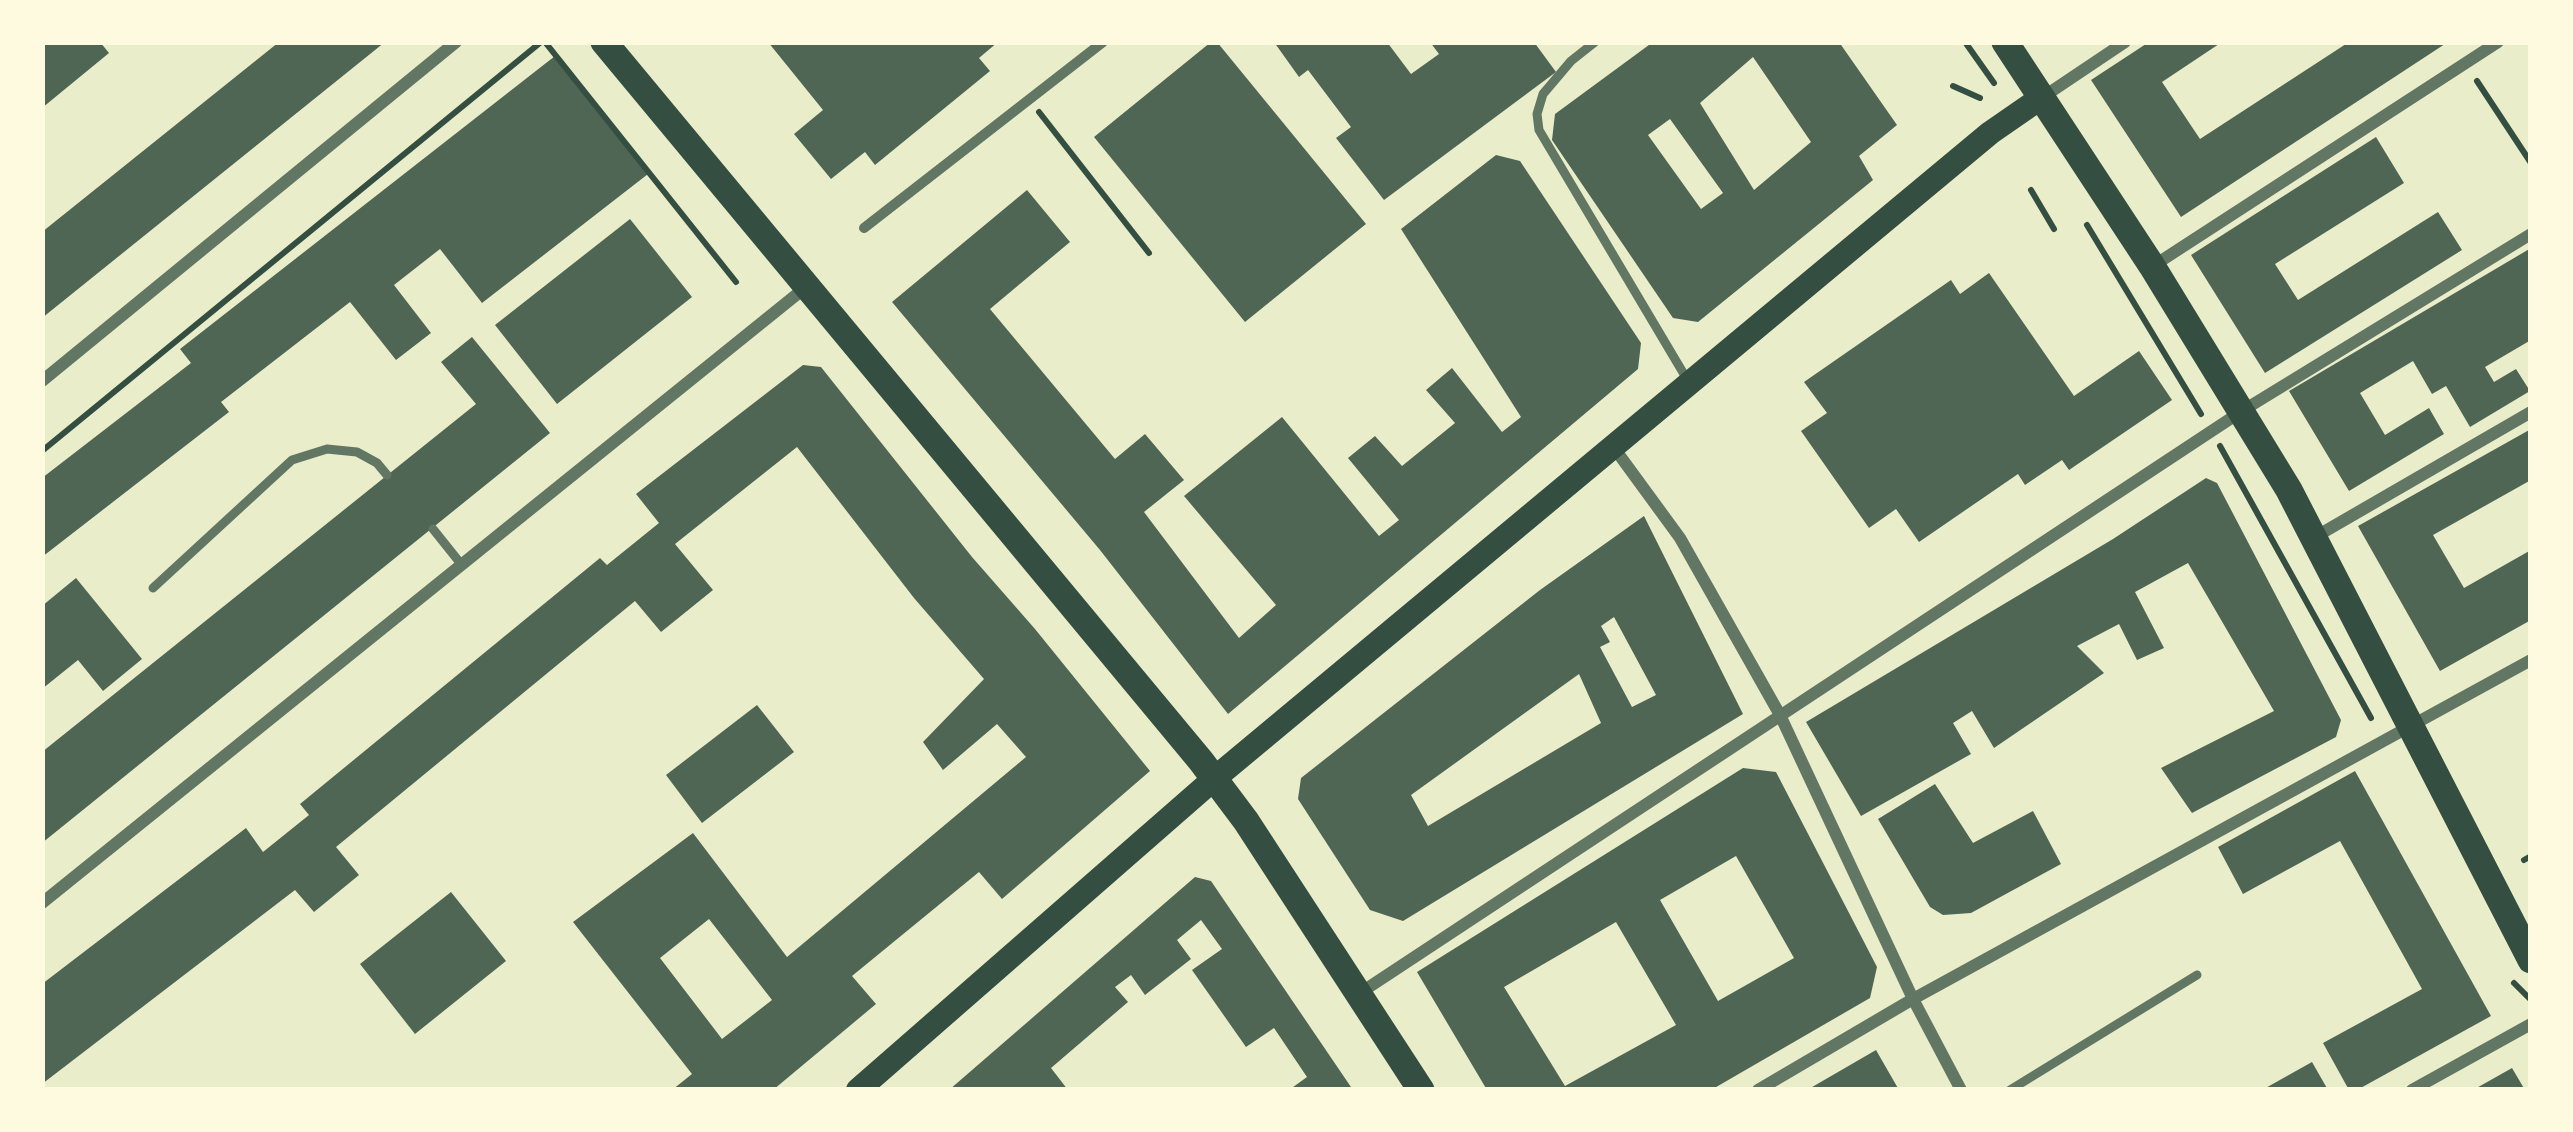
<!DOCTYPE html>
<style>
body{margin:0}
#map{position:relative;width:2573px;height:1132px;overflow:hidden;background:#e9edc9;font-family:Commissioner,sans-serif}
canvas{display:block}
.frame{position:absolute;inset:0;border:45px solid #fefae0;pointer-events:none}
</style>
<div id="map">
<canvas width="2573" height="1132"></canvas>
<div class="frame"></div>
</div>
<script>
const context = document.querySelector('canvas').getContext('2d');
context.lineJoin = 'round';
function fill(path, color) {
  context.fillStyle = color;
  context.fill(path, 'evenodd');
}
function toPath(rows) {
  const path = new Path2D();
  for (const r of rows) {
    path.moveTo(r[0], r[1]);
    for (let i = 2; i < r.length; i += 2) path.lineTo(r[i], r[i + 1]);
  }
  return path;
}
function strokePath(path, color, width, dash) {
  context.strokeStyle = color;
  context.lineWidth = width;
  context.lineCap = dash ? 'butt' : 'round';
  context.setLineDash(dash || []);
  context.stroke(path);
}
fill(toPath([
 [42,42,100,42,109,53,42,108],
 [279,42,385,42,42,318,42,232],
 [768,42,998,42,979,58,990,71,875,165,865,152,831,179,794,134,823,110],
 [1211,42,1217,42,1366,224,1245,322,1094,137],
 [1274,42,1387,42,1411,74,1439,54,1430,42,1534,42,1556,72,1384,200,1336,138,1351,127,1308,70,1299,77],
 [1653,42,1839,42,1897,125,1859,156,1873,180,1698,322,1673,318,1552,140,1555,114],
 [1753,57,1811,142,1754,190,1700,103],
 [1670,119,1723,193,1701,209,1648,135],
 [2149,42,2222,42,2162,82,2200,139,2349,42,2448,42,2181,217,2091,80],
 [555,56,648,174,482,303,440,249,394,285,431,333,396,360,350,302,221,402,229,412,42,557,42,478,191,363,180,349],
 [2376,137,2404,183,2275,264,2298,300,2438,212,2462,250,2265,373,2191,255],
 [1496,155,1520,161,1641,343,1638,369,1228,714,1100,550,892,302,1027,190,1070,242,990,309,1115,459,1145,434,1184,480,1144,512,1239,638,1276,605,1184,496,1282,417,1379,536,1399,520,1348,458,1375,436,1402,466,1455,423,1426,390,1452,368,1502,432,1521,417,1401,229],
 [630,219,692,297,557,404,495,325],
 [2531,248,2531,340,2485,367,2494,382,2516,369,2530,391,2470,427,2446,386,2432,394,2413,361,2360,393,2385,435,2429,408,2444,434,2349,491,2289,391],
 [1989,273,2074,396,2139,351,2172,400,2069,470,2062,460,2025,485,2018,474,1919,542,1896,509,1869,528,1801,431,1827,413,1804,382,1951,280,1960,294],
 [472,337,550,433,42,843,42,752,476,404,441,362],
 [803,365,821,367,972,557,1035,629,1150,771,1002,899,979,872,852,976,876,1004,773,1090,672,1090,692,1074,573,922,693,833,787,957,1026,757,997,724,943,770,923,742,984,679,914,598,797,447,675,544,713,590,661,632,635,601,336,847,359,875,314,912,295,890,42,1084,42,984,246,828,263,852,309,815,300,804,600,558,607,565,659,523,636,494],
 [709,919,772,1000,722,1039,660,958],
 [2531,429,2531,480,2433,535,2464,588,2531,550,2531,620,2440,671,2358,526],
 [2206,478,2217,483,2341,720,2336,737,2192,813,2161,768,2274,711,2188,563,2135,592,2164,648,2137,660,2119,624,2077,646,2104,673,1994,748,1972,711,1953,723,1971,754,1861,816,1806,722,2113,539],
 [1644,516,1743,714,1403,921,1370,910,1298,799,1301,778,1540,590],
 [1614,617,1656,695,1632,707,1600,647,1610,642,1601,626],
 [1579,674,1601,723,1428,826,1411,795],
 [76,578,142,659,103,691,78,660,42,689,42,606],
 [757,705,794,752,702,823,666,775],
 [1743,768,1776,772,1877,967,1870,998,1711,1090,1487,1090,1417,972],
 [1736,856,1794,958,1718,1001,1660,900],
 [1616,922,1676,1025,1565,1086,1504,987],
 [2355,771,2491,1016,2357,1090,2349,1090,2323,1043,2422,989,2340,841,2243,894,2218,847],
 [1935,784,1973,843,2033,811,2061,864,1971,913,1943,915,1930,907,1878,819],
 [1195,877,1211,881,1353,1090,1289,1090,1307,1077,1274,1028,1246,1047,1192,970,1222,949,1201,920,1177,940,1191,959,1145,995,1131,975,1115,987,1128,1002,1051,1068,1068,1090,949,1090],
 [451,892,506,961,415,1034,360,964],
 [1876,1050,1899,1090,1807,1090],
 [2312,1062,2328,1090,2262,1090],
 [2512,1068,2525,1090,2473,1090]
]), '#4f6655');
strokePath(toPath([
 [545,42,736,282],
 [1965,42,1994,83],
 [2477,81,2531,163],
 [1953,86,1980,98],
 [1039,112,1149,253],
 [2031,190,2054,229],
 [2087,225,2201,414],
 [2220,446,2371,718],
 [42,451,541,42],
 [2524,860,2531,856],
 [2514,983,2531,1000]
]), '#344e41', 6);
strokePath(toPath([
 [1595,42,1571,61,1543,94,1537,114,1539,130,1688,381],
 [433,529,461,564],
 [153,588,292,460,327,449,357,452,377,463,387,475],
 [2010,1090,2197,975]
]), '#617663', 9);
strokePath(toPath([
 [864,228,1103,42]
]), '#617663', 10);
strokePath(toPath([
 [2043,97,2125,42],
 [2153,266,2498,42],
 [42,381,456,42],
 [1612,445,1680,538,1780,715,1913,999,1961,1090],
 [2315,537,2531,412],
 [42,903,806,287],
 [1360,993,2242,411,2531,234],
 [1758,1090,1913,999,2531,660],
 [2412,1090,2531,1024]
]), '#617663', 12);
strokePath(toPath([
 [858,1090,1215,778,1990,133,2042,97]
]), '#344e41', 24);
strokePath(toPath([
 [604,42,1201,761,1246,821,1421,1090],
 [2005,42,2152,266,2289,490,2531,960]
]), '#344e41', 27);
</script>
